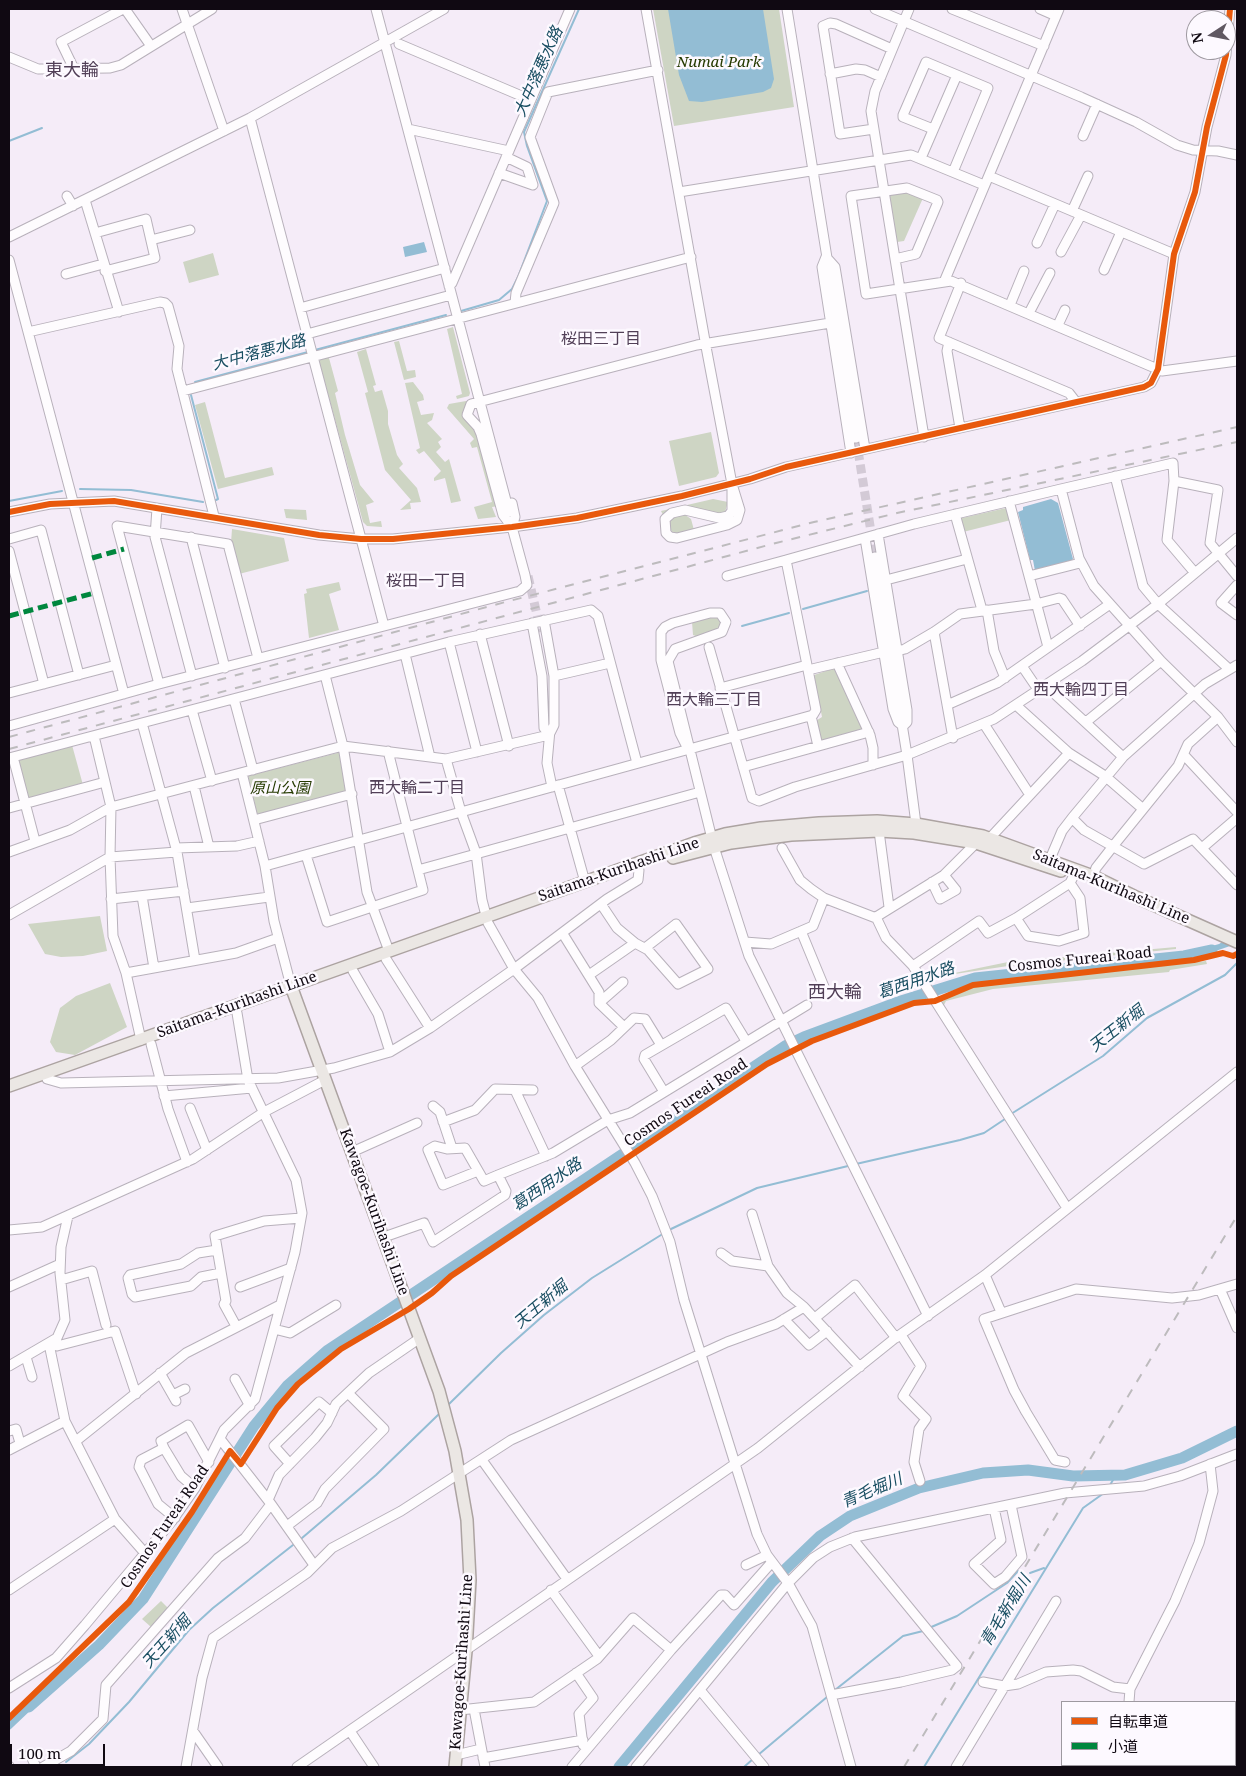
<!DOCTYPE html>
<meta charset="utf-8">
<style>
body{margin:0}
#map{position:relative;width:1246px;height:1776px;overflow:hidden;background:#f5ecf8;font-family:"Noto Serif","Noto Sans JP",serif}
canvas{display:block}
.frame{position:absolute;inset:0;border:10px solid #100912;pointer-events:none}
.legend{position:absolute;left:1061px;top:1701px;width:175px;height:65px;box-sizing:border-box;background:#fdf9ff;border:1px solid #9e99a0;margin:0;padding:6px 9px;list-style:none;font-size:15px;color:#100912}
.legend li{display:flex;align-items:center;gap:10px;height:25px}
.legend b{width:25px;border:1px solid #9e99a0}
.north{position:absolute;left:1186px;top:10px;width:50px;height:50px;box-sizing:border-box;background:#fdf9ff;border:1px solid #9e99a0;border-radius:50%;rotate:259deg;font-size:14px;font-weight:700;line-height:20px;text-align:center;color:#100912}
.north::after{content:'';display:block;margin:auto;width:18px;height:22px;background:#605862;clip-path:polygon(50% 0,100% 100%,50% 72%,0 100%)}
.scale{position:absolute;left:10px;top:1744px;width:95px;height:22px;box-sizing:border-box;border:2px solid #100912;border-top:0;padding-left:6px;font-size:15px;line-height:18px;white-space:nowrap;color:#100912;-webkit-text-stroke:4px #fdf9ff;paint-order:stroke}
</style>
<div id="map">
<canvas width="1246" height="1776"></canvas>
<div class="frame"></div>
<ul class="legend">
<li><b style="height:6px;background:#e8590c"></b>自転車道</li>
<li><b style="height:6px;background:#00873e"></b>小道</li>
</ul>
<div class="north">N</div>
<div class="scale">100 m</div>
</div>
<script>
const context = document.querySelector('canvas').getContext('2d');
context.lineJoin = 'round';
function fill(path, color) {
  context.fillStyle = color;
  context.fill(path, 'evenodd');
}
function toPath(rows) {
  const path = new Path2D();
  for (const r of rows) {
    path.moveTo(r[0], r[1]);
    for (let i = 2; i < r.length; i += 2) path.lineTo(r[i], r[i + 1]);
  }
  return path;
}
function strokePath(path, color, width, dash) {
  context.strokeStyle = color;
  context.lineWidth = width;
  context.lineCap = dash ? 'butt' : 'round';
  context.setLineDash(dash || []);
  context.stroke(path);
}
function write(font, color, halo, rows, align = 'center') {
  context.font = font + ' "Noto Serif","Noto Sans JP",serif';
  context.lineWidth = 5;
  context.setLineDash([]);
  context.textBaseline = 'middle';
  context.strokeStyle = halo;
  context.fillStyle = color;
  for (const [text, x, y, turn = 0] of rows) {
    context.save();
    context.translate(x, y);
    context.rotate((+turn || 0) * Math.PI / 180);
    context.textAlign = isNaN(turn) ? turn : align;
    if (halo) context.strokeText(text, 0, 0);
    context.fillText(text, 0, 0);
    context.restore();
  }
}
fill(toPath([
 [653,9,779,9,794,107,674,126],
 [908,191,923,198,904,241,897,242,889,197,891,194],
 [213,253,219,275,189,283,183,262],
 [453,327,470,393,469,396,457,399,456,396,462,394,447,329],
 [399,341,407,371,415,370,416,377,404,380,394,342],
 [366,349,376,385,373,386,375,392,382,390,388,411,388,424,397,455,403,464,399,468,417,488,421,502,410,503,411,509,400,510,411,500,385,470,365,393,368,392,357,352],
 [332,354,334,356,329,358,338,391,335,393,345,435,360,485,374,502,366,505,370,523,381,521,382,527,367,526,363,522,319,361,321,357],
 [413,382,423,395,424,400,417,402,421,415,434,413,432,420,427,423,442,439,438,442,441,447,436,452,445,462,449,459,461,501,451,503,445,478,434,481,434,478,441,471,424,451,419,454,416,450,420,448,405,383],
 [466,401,469,402,467,405,477,430,499,506,492,507,496,517,478,519,474,507,492,502,477,447,472,448,470,443,474,439,447,408,449,404],
 [205,402,225,478,272,467,274,475,218,489,195,405],
 [711,432,719,473,716,477,679,486,669,441],
 [713,499,728,502,725,512,720,514,686,507,668,510,663,515,661,511],
 [1006,508,1009,510,1011,520,963,532,960,521,962,518],
 [284,509,306,510,307,520,286,518],
 [684,514,691,519,694,530,674,534,668,526,670,519],
 [232,529,284,538,289,561,239,574,231,543],
 [339,582,341,590,329,594,339,630,309,638,304,594,307,593,306,589],
 [713,617,720,619,721,622,718,629,698,637,693,635,692,622],
 [835,668,863,730,822,742,819,740,814,722,822,717,814,675],
 [72,745,83,785,28,799,18,760],
 [341,752,347,792,261,815,257,813,248,776],
 [100,916,107,951,83,956,61,957,45,954,28,924],
 [1176,947,1176,949,1008,966,935,977,1008,962],
 [1206,961,1207,964,1170,970,1169,972,993,989,946,1001,944,1005,996,1087,994,1088,940,1003,958,992,974,987],
 [110,983,127,1027,75,1055,56,1052,50,1042,60,1008,76,996],
 [161,1601,169,1609,151,1627,142,1619]
]), '#ced5c4');
fill(toPath([
 [668,9,763,9,774,79,771,88,763,92,702,102,689,101,679,75],
 [424,242,427,252,405,257,403,247],
 [1051,499,1058,503,1073,559,1071,561,1035,571,1033,560,1030,560,1018,512,1023,510,1023,507],
 [1237,933,1237,942,1233,945,1198,957,1198,950,1219,944]
]), '#93bdd4');
strokePath(toPath([
 [9,141,42,128],
 [461,311,499,300,512,289,518,277,547,201,527,146,524,132,579,9],
 [315,350,446,315],
 [195,382,308,352],
 [191,395,218,499,216,500],
 [80,489,131,490,203,502],
 [9,501,62,491],
 [803,609,867,591],
 [742,626,789,613],
 [1011,1114,1103,1056,1147,1018,1225,975,1237,963],
 [856,1164,960,1140,984,1133,1005,1119],
 [671,1229,757,1188,848,1166],
 [447,1406,501,1353,544,1315,592,1278,661,1235],
 [1110,1485,1116,1475],
 [302,1538,376,1475,439,1414],
 [1030,1573,1044,1568],
 [929,1628,957,1616,1007,1583,1018,1571],
 [835,1690,903,1636,923,1631],
 [758,1755,827,1697],
 [66,1762,89,1744,129,1702,189,1630,213,1608,293,1545],
 [744,1767,753,1759],
 [924,1767,1083,1508,1104,1493]
]), '#93bdd4', 2);
strokePath(toPath([
 [9,1726,29,1707]
]), '#93bdd4', 7);
strokePath(toPath([
 [29,1707,99,1645,143,1599,254,1426,287,1386,328,1350,785,1046,804,1037,901,1001,975,978,1184,956,1212,950],
 [619,1767,772,1582,820,1536,850,1516,919,1488,983,1473,1028,1470,1073,1476,1125,1475,1182,1458,1237,1431]
]), '#93bdd4', 11);
strokePath(toPath([
 [856,438,875,557],
 [528,576,541,632]
]), '#d3cad6', 9, [9, 4.5]);
const minor = toPath([
 [125,9,151,46],
 [182,9,224,131],
 [376,9,509,512],
 [646,9,707,352,732,484,740,510,737,520,727,525,677,538,670,537,666,533,665,519,672,513,685,510,719,518,728,516,732,511,732,484],
 [787,9,856,438],
 [875,9,1081,97,1136,122,1177,145,1193,150,1218,151,1237,155],
 [909,9,875,91,871,111,924,437],
 [952,9,1044,46],
 [1040,9,1056,16],
 [399,44,531,100],
 [9,57,38,69,110,68,121,65,212,9],
 [74,69,61,42,123,9],
 [830,74,856,69,865,70,881,77],
 [250,118,384,626],
 [408,129,509,151],
 [874,129,840,134,823,26,830,23,836,24,892,49],
 [933,129,903,117,903,115,926,62,988,88,953,172],
 [1083,136,1097,104],
 [921,158,957,75],
 [499,173,533,185,527,167,506,157],
 [989,176,1174,254],
 [679,192,911,155,984,185],
 [67,196,73,206],
 [85,200,119,312],
 [1072,211,1088,176],
 [95,233,146,219,155,258,105,271],
 [9,237,250,118,444,9],
 [151,240,190,230],
 [1037,243,1055,204],
 [1061,252,1081,215],
 [895,259,916,254,938,202,937,200,907,188,851,196,866,294,951,281,1162,371,1237,361],
 [9,260,124,694],
 [1104,270,1121,232],
 [66,274,103,264],
 [944,282,1059,9],
 [961,283,939,338,1069,393,1076,402],
 [449,286,452,283,570,9],
 [515,303,516,293,554,203,530,137,548,92,658,70],
 [1010,305,1024,271],
 [300,308,445,268],
 [1029,313,1050,273],
 [1058,325,1065,310],
 [28,332,160,302,165,303,168,306,179,346,177,369,214,516],
 [307,334,451,295],
 [949,342,947,351,960,428],
 [183,391,691,257],
 [851,453,822,267,826,257,835,267,865,449],
 [1115,476,1143,586,1158,604,1229,669],
 [1174,481,1218,490,1210,543,1237,576],
 [1061,489,1173,463,1174,481,1167,540,1195,573],
 [1009,501,1048,647],
 [157,508,155,537,192,676],
 [9,512,50,504,114,501,319,535,361,539,393,539,512,527,577,518,682,496,750,479,786,467,1144,387,1151,383,1158,369,1174,254,1195,192,1207,127,1226,55,1230,9],
 [955,514,982,610],
 [512,527,515,517,512,503],
 [191,537,225,668],
 [865,538,893,709,898,722,903,726,907,722,907,710,878,534],
 [9,539,41,530,79,675],
 [9,551,44,684],
 [875,557,907,755,916,824,915,830],
 [727,576,786,560],
 [1029,576,1080,563],
 [886,580,967,559],
 [1237,585,1221,603,1237,615],
 [987,610,994,651,1005,678],
 [532,623,542,676,544,728,549,735],
 [934,632,953,738],
 [480,634,509,746],
 [449,642,477,752],
 [709,647,752,798,759,801,795,787,907,755,994,719,1082,661,1158,604,1237,538],
 [897,651,905,649,934,632,960,614,1036,604,1059,598,1062,599,1080,626],
 [405,654,430,757],
 [837,663,870,735,873,748,873,765],
 [1237,665,1205,684,1123,757,1072,818,1084,830,1144,864,1193,839,1237,885],
 [1022,666,1039,691],
 [808,670,884,652],
 [325,675,343,746,367,892,389,951],
 [554,676,610,663],
 [159,684,117,526,228,544,258,658],
 [1046,686,1123,757],
 [720,688,807,665],
 [9,693,116,665],
 [234,699,253,770],
 [947,705,997,683,1110,604],
 [1017,706,1069,753,1105,776,1143,809],
 [192,710,212,781],
 [811,716,818,746],
 [1086,722,1161,661],
 [142,723,177,852,195,960],
 [984,724,1030,795],
 [9,726,159,684,520,591,527,585,525,575,512,527,503,515,481,434,478,427,467,415,471,404,697,345,830,323],
 [550,730,547,763,552,787],
 [94,736,111,807,110,857,113,936,126,973,141,1040],
 [688,749,680,733,661,660,661,632,665,627,673,623,710,613,720,613,726,622,722,632,675,649,668,661,714,847,749,956,928,1316],
 [1184,755,1237,812],
 [13,757,35,841],
 [9,758,449,642,591,610,598,616,637,763],
 [446,759,461,812,476,853,482,900,488,923,514,969,538,998,575,1066,635,1163,652,1196,670,1242,684,1300,757,1534,767,1555,788,1583,812,1626,851,1767],
 [743,767,869,732],
 [242,773,265,866],
 [558,785,585,882],
 [194,786,209,847],
 [9,808,105,782],
 [254,820,352,794],
 [879,831,889,907],
 [990,838,1069,753],
 [976,843,944,875,876,917,886,938,913,966,1067,1208],
 [176,848,237,846,259,841],
 [782,848,800,880,811,889,824,898,876,918],
 [1202,848,1237,818],
 [9,852,70,830,111,807,343,746,446,759,549,735,554,725,554,676,544,620],
 [306,855,327,922,423,890,388,751],
 [1050,859,1062,831,1072,818],
 [418,870,700,792],
 [1093,876,1096,868,1114,845,1178,766,1188,744,1218,717],
 [932,882,940,899,956,890,944,875],
 [142,896,154,968],
 [111,899,184,891],
 [601,904,617,928,635,943,648,950,678,984,708,969,676,924,645,948],
 [187,908,269,897],
 [9,915,110,857,177,852],
 [1016,918,1028,936,1059,941,1084,933,1080,898,1070,883],
 [801,931,827,994],
 [563,934,599,992,599,1003,624,1027],
 [745,942,771,944,813,926,824,898],
 [386,959,430,1028],
 [913,966,979,921,988,933,1016,918,1070,883,1074,875],
 [353,971,378,1014,390,1052],
 [126,973,236,953,278,938],
 [589,975,635,943],
 [291,986,274,921,265,866,813,715,816,710,786,560,914,524,1061,489,1079,558,1094,586,1161,661,1218,717,1237,742],
 [599,1003,623,982],
 [151,1044,168,1109,187,1162],
 [575,1066,611,1040,634,1018,645,1019,661,1045],
 [47,1079,61,1083,278,1078,334,1068,390,1052,430,1028,514,969,607,899,638,880,639,870],
 [515,1090,546,1156],
 [664,1092,644,1059,645,1055,726,1008,746,1041],
 [164,1096,252,1088],
 [433,1106,440,1112,452,1148],
 [190,1108,207,1150],
 [443,1122,475,1110,495,1089,533,1090],
 [352,1152,417,1123],
 [478,1171,443,1185,428,1150,435,1146,447,1149,465,1148,484,1181,498,1175,553,1153,608,1120,630,1113,807,1005],
 [752,1214,768,1266,787,1293,804,1307],
 [9,1230,42,1227,193,1159,264,1112,325,1080],
 [384,1237,424,1223,433,1242,505,1195,506,1191,498,1175],
 [217,1250,198,1253,181,1264,130,1275,128,1278,132,1294,135,1297,191,1286,201,1277,221,1273],
 [721,1253,732,1261,768,1266],
 [985,1275,1001,1312],
 [61,1280,92,1271,106,1325],
 [9,1287,60,1264],
 [240,1287,291,1268],
 [1220,1289,1237,1328],
 [815,1318,855,1285,896,1338],
 [784,1319,809,1345,827,1331],
 [236,1326,224,1304,226,1301,215,1236,264,1221,301,1218],
 [274,1329,290,1333,336,1305],
 [901,1335,921,1366,903,1396,926,1419,919,1429,914,1462,920,1481],
 [49,1344,65,1421,115,1519,144,1552],
 [49,1344,57,1346,115,1331,136,1394],
 [26,1357,32,1377],
 [9,1366,57,1338,65,1320,60,1273,61,1247,68,1216],
 [160,1373,176,1401],
 [235,1379,250,1406],
 [173,1395,185,1389],
 [9,1431,16,1429,20,1443],
 [221,1440,271,1504,314,1565],
 [76,1441,186,1353,280,1305],
 [164,1448,161,1441,188,1425,209,1462],
 [9,1450,65,1421],
 [482,1460,567,1579],
 [1065,1462,1055,1460,1026,1412,1014,1390,984,1319,1076,1289,1172,1298,1199,1295,1237,1284],
 [290,1464,274,1446,319,1402,332,1413],
 [268,1500,279,1475,315,1438,327,1423,336,1404,369,1373,420,1338],
 [994,1508,1001,1540,974,1564,994,1584,1005,1577,1022,1557,1011,1505],
 [175,1518,158,1504,139,1467,141,1460,164,1448,181,1476,195,1488],
 [287,1526,317,1503,325,1489,384,1429,348,1393],
 [746,1565,767,1555],
 [9,1590,115,1519],
 [551,1590,599,1656],
 [576,1673,593,1698,579,1714,583,1745],
 [983,1682,1004,1686,1018,1684,1046,1672,1073,1670,1081,1671,1113,1687,1130,1689],
 [9,1688,56,1658,85,1625,172,1521,195,1488,224,1430,255,1399,295,1252,302,1213,296,1180,248,1080,237,1013],
 [700,1690,764,1767],
 [831,1695,901,1682,952,1670,957,1666,852,1538],
 [1129,1702,1130,1689,1175,1601,1199,1543,1213,1491,1210,1464],
 [474,1709,485,1767],
 [460,1710,534,1702,597,1659,633,1618,671,1650],
 [193,1731,218,1767],
 [350,1731,374,1767],
 [30,1754,36,1767],
 [456,1755,481,1749],
 [483,1758,583,1740],
 [9,1766,9,1767],
 [43,1767,71,1751,103,1719,106,1685,218,1558,245,1538,271,1504],
 [186,1767,202,1678,213,1638,307,1573,332,1548,401,1511,511,1440,727,1342,776,1324,804,1307,860,1367],
 [297,1767,758,1448,894,1339,985,1275,1237,1072],
 [572,1767,671,1650,721,1595,725,1595,734,1605,772,1562],
 [636,1767,788,1583,813,1558,830,1547,855,1537,1065,1493,1144,1486,1180,1476,1237,1454],
 [956,1767,1056,1601],
 [1127,1767,1127,1765]
]);
const major = toPath([
 [673,858,731,843,791,835,879,831,914,833,976,843,1061,871],
 [291,986,439,1391,455,1451,467,1520,470,1580,466,1651,455,1767],
 [9,1086,694,843,725,834,761,828,819,823,877,821,916,824,983,836,1093,876,1138,898,1237,942]
]);
strokePath(minor, '#b8b1bb', 11);
strokePath(major, '#aca3a1', 14);
strokePath(minor, '#fefcfe', 9);
strokePath(major, '#ebe7e4', 11);
strokePath(toPath([
 [9,737,494,605,814,522,1237,427],
 [9,749,776,543,897,513,1237,442],
 [904,1767,1237,1216]
]), '#bdbbbd', 2, [9, 9]);
strokePath(toPath([
 [92,558,124,549],
 [9,616,94,593]
]), '#00873e', 5, [10, 5]);
strokePath(toPath([
 [9,512,50,504,114,501,319,535,361,539,393,539,512,527,577,518,682,496,750,479,786,467,1144,387,1151,383,1158,369,1174,254,1195,192,1207,127,1226,55,1230,9],
 [9,1718,129,1602,192,1512,230,1451,241,1464,277,1408,298,1384,341,1349,409,1309,432,1293,451,1276,767,1064,812,1041,914,1003,935,1001,973,985,1194,960,1223,953,1233,956,1237,954]
]), '#e8590c', 6);
write('italic 15px', '#253a00', '#fdf9ff', [
 ["Numai Park",719,63],
 ["原山公園",280,789]
]);
write('15px', '#100912', '#fdf9ff', [
 ["Saitama-Kurihashi Line",619,870,-19],
 ["Saitama-Kurihashi Line",1111,887,23],
 ["Cosmos Fureai Road",1080,960,-6],
 ["Saitama-Kurihashi Line",237,1005,-20],
 ["Cosmos Fureai Road",686,1103,-34],
 ["Kawagoe-Kurihashi Line",374,1212,70],
 ["Cosmos Fureai Road",165,1527,-56],
 ["Kawagoe-Kurihashi Line",462,1662,-86]
]);
write('italic 16px', '#194e62', '#fdf9ff', [
 ["大中落悪水路",539,72,-66],
 ["大中落悪水路",259,353,-15],
 ["葛西用水路",916,981,-19],
 ["天王新堀",1117,1029,-38],
 ["葛西用水路",547,1185,-34],
 ["天王新堀",541,1305,-40],
 ["青毛堀川",872,1491,-23],
 ["青毛新堀川",1006,1611,-58],
 ["天王新堀",167,1642,-48]
]);
write('16px', '#513f57', '#fdf9ff', [
 ["桜田三丁目",601,339],
 ["桜田一丁目",426,581],
 ["西大輪四丁目",1081,690],
 ["西大輪三丁目",714,700],
 ["西大輪二丁目",417,788]
]);
write('18px', '#513f57', '#fdf9ff', [
 ["東大輪",72,71],
 ["西大輪",835,993]
]);
</script>
